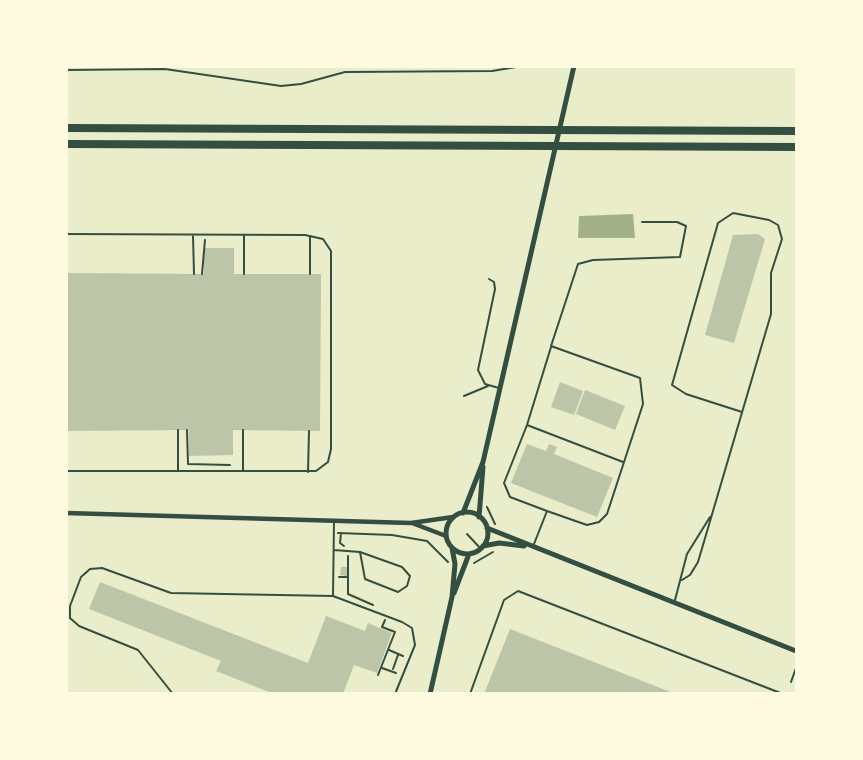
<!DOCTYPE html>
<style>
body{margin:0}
#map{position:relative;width:863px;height:760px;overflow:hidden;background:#e9edc9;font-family:Quicksand,sans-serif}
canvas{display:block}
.frame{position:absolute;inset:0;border:68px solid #fefae0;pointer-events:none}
</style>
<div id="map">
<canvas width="863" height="760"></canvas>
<div class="frame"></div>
</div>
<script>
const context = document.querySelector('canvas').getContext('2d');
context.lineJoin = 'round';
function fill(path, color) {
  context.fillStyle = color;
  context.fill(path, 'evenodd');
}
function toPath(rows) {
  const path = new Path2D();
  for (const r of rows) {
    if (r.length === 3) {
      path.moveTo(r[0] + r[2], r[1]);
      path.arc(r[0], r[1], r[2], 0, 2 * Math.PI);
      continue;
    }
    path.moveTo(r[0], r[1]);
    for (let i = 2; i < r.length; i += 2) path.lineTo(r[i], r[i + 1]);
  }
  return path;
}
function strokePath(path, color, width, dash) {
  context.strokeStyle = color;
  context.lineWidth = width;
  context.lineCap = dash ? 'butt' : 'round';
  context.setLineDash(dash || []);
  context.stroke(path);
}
fill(toPath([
 [633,214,635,238,578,238,579,216]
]), '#a3b18a');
fill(toPath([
 [758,234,765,239,734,343,705,335,733,235],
 [204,248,234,248,234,274,321,274,320,431,233,430,233,455,189,456,189,430,66,431,66,273,204,274],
 [560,382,583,391,574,415,551,407],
 [585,390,625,406,615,430,576,414],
 [527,444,546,451,549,444,557,447,554,454,613,478,597,517,511,483],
 [341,567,347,567,347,576,340,575],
 [100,582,308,663,326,616,365,631,368,623,392,633,377,673,354,665,343,694,274,694,216,671,221,661,89,609],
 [510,629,673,693,673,694,484,694]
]), '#bcc5a7');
strokePath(toPath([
 [202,274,205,240],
 [187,430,188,464,230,465],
 [487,507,495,524],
 [338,533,392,535,427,541,448,562],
 [341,533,340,543,344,546],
 [474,563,493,552],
 [339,577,348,577,348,556],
 [348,577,348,594,373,605],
 [389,650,403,656],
 [382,668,396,673],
 [393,669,398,655],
 [378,675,395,632,382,627,385,620],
 [791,682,796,668]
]), '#344e41', 2);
strokePath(toPath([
 [66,70,165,69,281,86,301,84,345,72,492,71,522,66],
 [66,234,305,235,323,239,331,251,331,449,328,462,316,471,66,471],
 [193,236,194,274],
 [244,236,244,274],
 [310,236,310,274],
 [489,279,494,282,495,289,478,370,485,384,499,388],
 [464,396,488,386],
 [527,425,623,462],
 [178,430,178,471],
 [243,471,243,430],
 [308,472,309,431],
 [547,511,510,497,504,483,527,425,551,347],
 [467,534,481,549],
 [534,544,547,511,587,525,599,522,607,514,643,404,640,378,551,346,578,264,593,260,680,257,686,226,677,222,642,222],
 [334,550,360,552,402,567,410,576,407,586,398,592,365,579,360,552],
 [682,580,690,575,698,562,771,314,771,273,782,239,778,225,769,220,733,213,718,223,672,385,686,394,742,412],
 [333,596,334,521],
 [675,600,687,554,710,517],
 [173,694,138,650,79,626,70,618,70,606,81,577,90,569,102,568,171,593,333,596,402,622,412,628,415,645,395,694],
 [470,694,504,600,518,591,783,694]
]), '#344e41', 2);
strokePath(toPath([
 [66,513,411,523,453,517],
 [412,523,446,536]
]), '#344e41', 4.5);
strokePath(toPath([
 [467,533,21],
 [463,513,483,462,574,66],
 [479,517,483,467],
 [487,528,796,651],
 [483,546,499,543,524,546],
 [454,593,469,554],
 [430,694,452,597,455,564,452,548]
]), '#344e41', 5);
strokePath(toPath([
 [66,128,796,131],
 [66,144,796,147]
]), '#344e41', 8);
</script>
